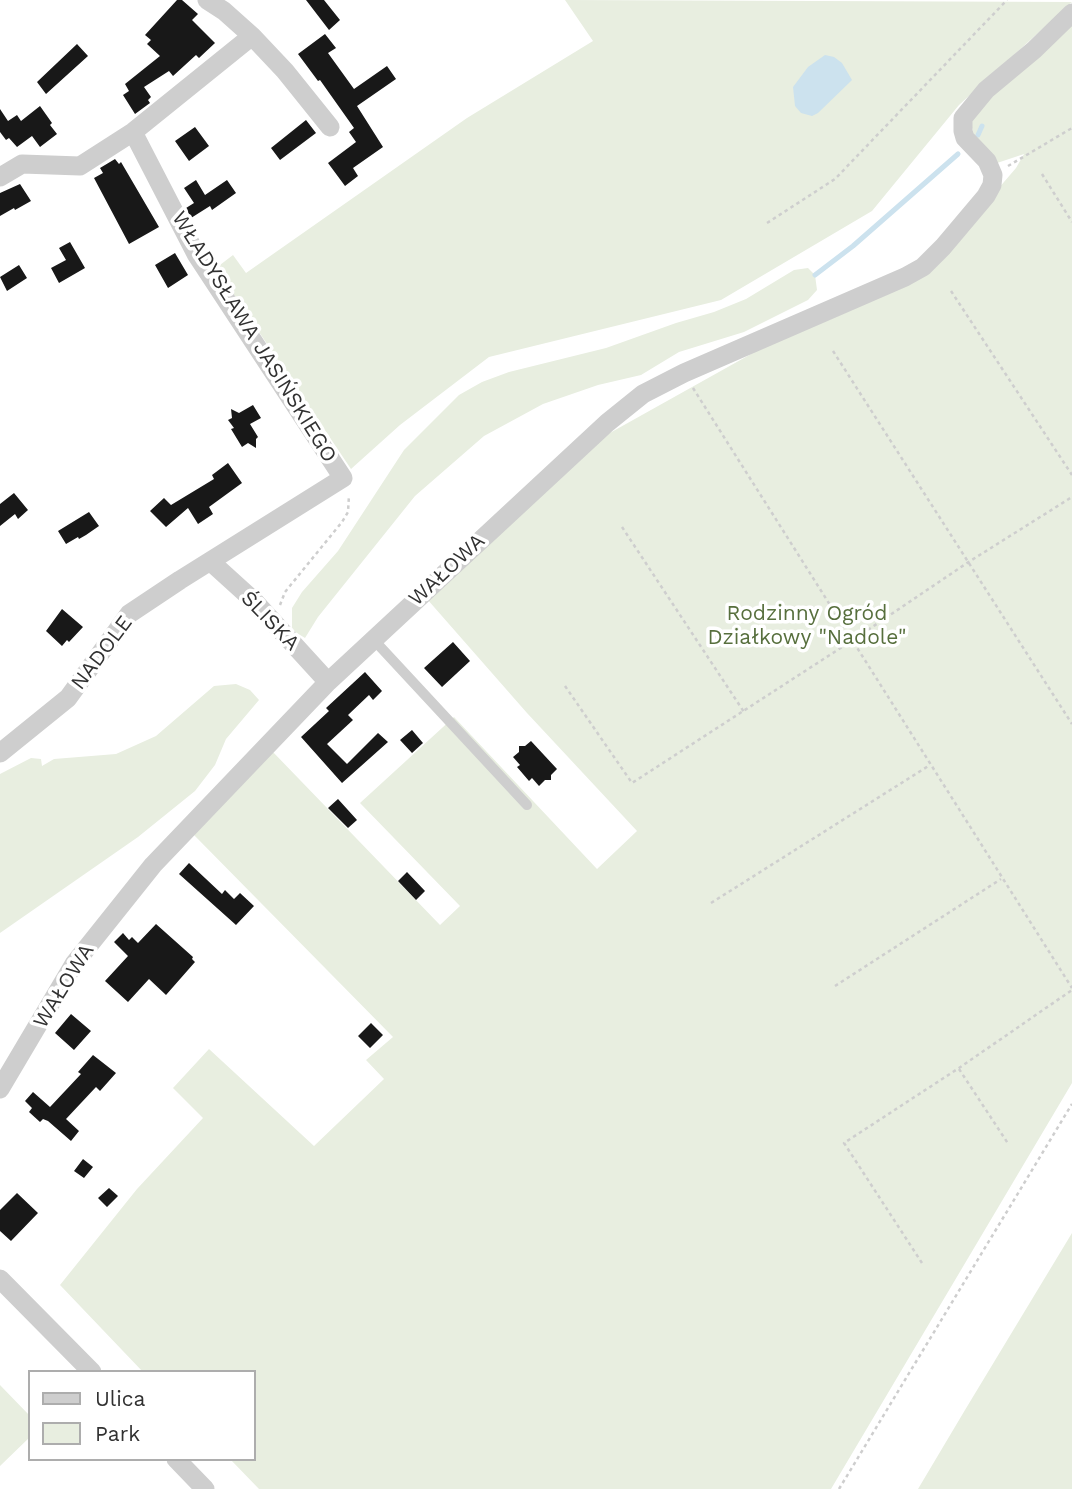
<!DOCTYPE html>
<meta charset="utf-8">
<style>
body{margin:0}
#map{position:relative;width:1072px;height:1489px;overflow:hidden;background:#fff;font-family:"Work Sans",sans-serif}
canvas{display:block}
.legend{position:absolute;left:28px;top:1370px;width:228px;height:91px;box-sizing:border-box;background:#fff;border:2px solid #adadad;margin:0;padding:9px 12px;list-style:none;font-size:21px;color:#313131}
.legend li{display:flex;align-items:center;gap:14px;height:35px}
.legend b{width:35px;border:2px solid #adadad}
</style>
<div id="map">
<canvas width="1072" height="1489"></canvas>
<ul class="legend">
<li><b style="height:9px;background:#cecece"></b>Ulica</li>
<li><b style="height:19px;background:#e8eee0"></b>Park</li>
</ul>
</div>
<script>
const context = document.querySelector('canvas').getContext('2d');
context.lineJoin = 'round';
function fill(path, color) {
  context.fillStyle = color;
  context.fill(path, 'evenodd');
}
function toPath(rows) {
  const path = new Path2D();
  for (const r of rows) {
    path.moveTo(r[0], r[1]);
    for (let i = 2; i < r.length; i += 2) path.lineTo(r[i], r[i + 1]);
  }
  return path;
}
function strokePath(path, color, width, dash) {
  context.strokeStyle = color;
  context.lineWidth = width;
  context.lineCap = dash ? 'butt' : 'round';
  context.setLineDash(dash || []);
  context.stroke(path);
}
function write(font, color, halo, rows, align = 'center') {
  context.font = font + ' "Work Sans",sans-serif';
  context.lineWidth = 7;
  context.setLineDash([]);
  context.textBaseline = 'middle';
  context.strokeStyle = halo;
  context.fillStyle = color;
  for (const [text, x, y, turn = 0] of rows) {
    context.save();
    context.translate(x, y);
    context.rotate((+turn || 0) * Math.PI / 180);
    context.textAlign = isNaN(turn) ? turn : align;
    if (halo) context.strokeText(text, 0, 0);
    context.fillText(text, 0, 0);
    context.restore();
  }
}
fill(toPath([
 [565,0,1072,2,959,105,872,211,721,300,489,357,400,425,351,469,216,268,233,255,246,273,467,118,593,41],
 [1072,21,1072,1083,831,1489,259,1489,230,1459,254,1459,254,1372,143,1372,60,1285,137,1189,203,1118,173,1088,209,1049,314,1146,384,1079,366,1060,393,1037,193,834,272,751,440,925,460,906,360,803,454,717,597,869,637,831,527,713,427,599,608,434,769,344,925,274,1016,168,1024,154,997,163,975,143,970,117],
 [808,268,815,275,817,290,808,300,744,332,679,352,641,375,598,385,543,404,484,436,415,496,318,617,305,638,292,630,292,608,302,592,338,551,404,450,459,395,482,382,509,372,606,348,676,323,714,312,746,299,794,270],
 [236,684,250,690,259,700,226,739,215,765,195,791,138,837,0,933,0,774,31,758,41,759,42,766,54,759,116,754,156,736,214,686],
 [1072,1233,1072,1489,918,1489,965,1410],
 [0,1385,30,1416,30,1437,0,1466]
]), '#e8eee0');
fill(toPath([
 [825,55,834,57,842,63,852,80,818,113,812,116,801,113,795,106,793,87,808,67]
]), '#cce2ee');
strokePath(toPath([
 [978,135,982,126],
 [815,275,853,246,958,154]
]), '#cce2ee', 5);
fill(toPath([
 [177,0,182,0,198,14,192,20,215,43,199,58,196,55,173,76,169,71,144,87,151,97,148,100,150,103,135,114,123,95,129,91,125,84,160,56,147,44,151,40,145,35],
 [306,0,324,0,340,20,329,30],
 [325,34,336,48,328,53,354,89,387,66,396,79,357,106,383,147,353,168,358,176,345,186,328,163,356,142,349,132,354,128,320,80,318,81,298,54],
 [77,44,88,56,46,94,37,82],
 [40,106,52,123,50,125,57,134,40,147,32,136,17,147,9,138,6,140,0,132,0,109,8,121,17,115,21,121],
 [306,120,316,133,280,160,271,148],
 [195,127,209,146,189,161,175,141],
 [115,159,119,164,121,162,159,227,129,244,94,178,103,173,100,168],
 [196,180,205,195,227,180,236,193,212,210,210,206,191,218,186,208,194,203,184,188],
 [20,184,31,201,15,210,14,208,0,216,0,193],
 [70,242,85,268,59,283,51,268,66,260,59,248],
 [175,253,188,275,168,288,155,265],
 [19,265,27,278,7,291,0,277],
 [253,405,261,418,250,424,258,437,256,439,256,448,248,443,242,447,231,429,234,428,228,420,232,418,231,409,239,413],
 [228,463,242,483,209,507,213,514,198,524,188,508,166,527,150,511,164,498,171,505,214,479,212,475],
 [14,493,28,510,18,519,15,514,0,526,0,504],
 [89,512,99,526,86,535,79,539,78,537,66,544,58,531],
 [62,609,83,627,69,642,67,640,62,646,46,631],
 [453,642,470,661,442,687,424,668],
 [365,672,382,691,373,700,369,695,348,715,353,720,327,744,347,764,378,733,388,742,342,783,301,737,329,711,326,708],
 [412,730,423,743,412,753,400,740],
 [531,741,557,769,551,775,551,780,545,780,539,786,532,778,529,781,517,767,520,765,513,757,519,752,519,746,525,746],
 [338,799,357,820,348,828,328,808],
 [189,863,222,894,225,890,234,899,240,893,254,906,236,925,179,874],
 [407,872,425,891,416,900,398,881],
 [156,924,193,957,192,959,195,962,166,995,149,979,128,1002,105,981,128,956,114,942,123,933,129,940,132,937,138,943],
 [71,1014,91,1031,74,1050,55,1033],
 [371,1023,383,1035,370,1048,358,1036],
 [93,1055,116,1073,100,1091,96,1087,66,1119,79,1131,71,1141,48,1121,43,1119,40,1122,29,1112,32,1108,25,1101,33,1092,50,1107,81,1074,78,1072],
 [83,1159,93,1167,84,1178,74,1171],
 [109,1188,118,1196,107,1207,98,1198],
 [17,1193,38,1213,11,1241,0,1231,0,1210]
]), '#181818');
strokePath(toPath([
 [1008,166,1072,128],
 [1042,174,1072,222],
 [767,223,835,179,1007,0],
 [951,291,1072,475],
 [833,351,1072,724],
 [693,388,1072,988],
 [622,527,744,712],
 [280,605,285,592,342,522,348,512,349,495],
 [565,686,632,783,853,640,967,563,1072,497],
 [711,903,930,765],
 [835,986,1001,879],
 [959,1069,1009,1145],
 [922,1263,844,1143,959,1068,1072,990],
 [839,1489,1072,1104]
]), '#cecece', 2.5, [3.5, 3.5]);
strokePath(toPath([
 [373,639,527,805]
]), '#cecece', 10);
strokePath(toPath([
 [207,0,224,11,252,36,285,71,330,127],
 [0,177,22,164,80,166,133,132,252,36],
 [211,562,254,601,328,682],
 [0,753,68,698,129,614,180,580,343,478,196,254,133,132],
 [0,1089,74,964,153,865,328,682,607,423,643,394,684,373,905,277,923,267,943,247,986,196,992,185,993,175,987,161,965,138,963,131,963,118,986,90,1034,50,1072,13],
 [0,1279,92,1372],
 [176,1459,205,1489]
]), '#cecece', 19);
write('21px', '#313131', '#fff', [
 ["WŁADYSŁAWA JASIŃSKIEGO",254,337,58],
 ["WAŁOWA",447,570,-43],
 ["ŚLISKA",270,621,46],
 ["NADOLE",102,653,-53],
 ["WAŁOWA",64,986,-58]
]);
write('21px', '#576f3d', '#fff', [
 ["Rodzinny Ogród",807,614],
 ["Działkowy \"Nadole\"",807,638]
]);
</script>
